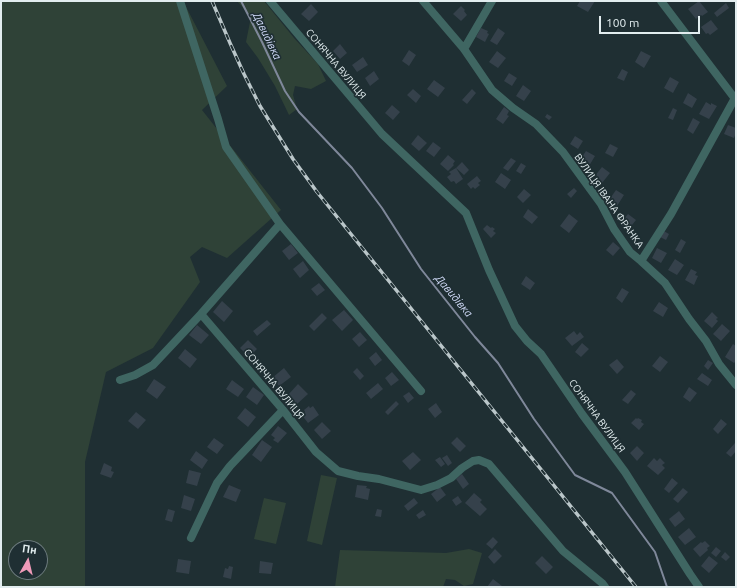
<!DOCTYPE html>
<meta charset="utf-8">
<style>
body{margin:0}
#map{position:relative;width:737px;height:588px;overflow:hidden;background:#1f2f33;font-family:Ubuntu,sans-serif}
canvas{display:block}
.frame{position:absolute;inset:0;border:2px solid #e2edef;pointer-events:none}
.north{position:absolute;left:8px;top:540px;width:40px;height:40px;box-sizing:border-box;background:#1f2f33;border:1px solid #6d7b7e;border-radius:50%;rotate:8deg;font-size:11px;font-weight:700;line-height:16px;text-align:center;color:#e2edef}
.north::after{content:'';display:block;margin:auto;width:14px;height:18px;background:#ef9ab8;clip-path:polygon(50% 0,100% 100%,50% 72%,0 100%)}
.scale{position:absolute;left:599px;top:16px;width:101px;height:18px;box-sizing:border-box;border:2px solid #e2edef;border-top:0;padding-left:5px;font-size:12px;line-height:14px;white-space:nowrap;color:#e2edef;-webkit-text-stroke:3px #1f2f33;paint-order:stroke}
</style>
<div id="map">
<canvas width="737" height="588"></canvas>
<div class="frame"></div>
<div class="north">Пн</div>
<div class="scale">100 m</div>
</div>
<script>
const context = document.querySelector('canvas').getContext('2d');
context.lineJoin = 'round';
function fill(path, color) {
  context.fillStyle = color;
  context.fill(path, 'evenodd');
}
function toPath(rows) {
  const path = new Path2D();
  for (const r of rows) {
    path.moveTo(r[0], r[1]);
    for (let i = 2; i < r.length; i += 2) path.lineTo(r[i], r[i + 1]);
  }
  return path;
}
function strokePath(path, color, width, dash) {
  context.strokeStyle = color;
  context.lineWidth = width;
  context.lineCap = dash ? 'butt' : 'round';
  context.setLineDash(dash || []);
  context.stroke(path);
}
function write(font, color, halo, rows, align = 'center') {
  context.font = font + ' Ubuntu,sans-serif';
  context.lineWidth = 3.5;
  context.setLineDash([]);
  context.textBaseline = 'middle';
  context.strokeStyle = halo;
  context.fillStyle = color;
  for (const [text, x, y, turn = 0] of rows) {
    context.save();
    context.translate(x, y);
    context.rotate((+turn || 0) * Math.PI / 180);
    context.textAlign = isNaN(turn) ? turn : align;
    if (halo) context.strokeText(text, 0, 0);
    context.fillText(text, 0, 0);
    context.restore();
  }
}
fill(toPath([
 [1,1,183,1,227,86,202,110,281,210,227,258,202,247,190,257,200,282,153,348,106,372,85,462,85,586,86,587,1,587],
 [16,548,40,548,40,572,16,572],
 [237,1,264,1,294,38,318,64,326,81,311,89,295,86,293,95,297,109,289,115,275,86,258,58,246,42,251,17],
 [321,475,337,478,322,545,307,541],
 [264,498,286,503,276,544,254,539],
 [469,549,482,553,473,584,464,586,455,580,446,579,443,587,335,587,340,550,446,553]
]), '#2f4237');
strokePath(toPath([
 [241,1,262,42,285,91,299,112,352,168,382,208,421,269,475,337,498,363,534,419,575,475,612,493,655,552,667,587]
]), '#7f889a', 2);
fill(toPath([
 [580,1,595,1,588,12,577,6],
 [699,1,708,12,702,16,701,15,696,19,688,9],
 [726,3,729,8,717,17,714,13],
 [311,4,318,12,309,21,301,14],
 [461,6,465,10,464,11,467,15,461,21,453,14],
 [711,20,718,29,710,35,708,33,706,34,701,27],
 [481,28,488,31,487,33,489,34,485,42,476,37],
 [498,28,505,33,497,45,490,41],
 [340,44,347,53,340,59,333,51],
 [409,50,416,55,409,66,402,61],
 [497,51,506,58,498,68,489,62],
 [641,51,651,56,644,68,635,62],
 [363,57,368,65,357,72,352,65],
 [622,69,628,72,624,81,617,78],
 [374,71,379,79,370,86,365,78],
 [509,73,517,78,512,86,504,81],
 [670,77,679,82,673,93,664,88],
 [434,80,445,88,438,97,427,89],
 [523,85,531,91,524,101,516,96],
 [413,89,421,96,416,103,407,95],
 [472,89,476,93,467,104,462,100],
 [688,93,697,99,692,108,683,103],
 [706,102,711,105,711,103,717,106,709,119,699,114],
 [392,105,400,112,393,120,385,113],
 [504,107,509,111,507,115,509,116,503,124,496,119],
 [673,108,677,110,673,120,668,118],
 [547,114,552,117,549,120,545,117],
 [693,118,700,122,693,134,687,130],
 [728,125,736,128,736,133,734,138,724,134],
 [418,135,427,143,419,151,411,144],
 [575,136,583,141,578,149,570,144],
 [433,142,441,148,434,157,426,151],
 [610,144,618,148,613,157,605,153],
 [586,151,595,156,589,166,580,160],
 [448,155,455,161,453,164,454,165,448,171,440,164],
 [511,158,516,161,508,171,503,168],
 [462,162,469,170,464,175,456,168],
 [521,163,526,166,521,174,516,171],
 [602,167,610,173,602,183,594,177],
 [456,168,463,179,456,184,454,181,451,182,447,177,451,174,449,172],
 [501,173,511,180,505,189,495,182],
 [477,176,481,181,478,183,480,185,475,189,473,187,471,189,467,184],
 [574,188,577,191,571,198,567,194],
 [524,189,531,195,523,203,517,197],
 [616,190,624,195,617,206,609,200],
 [528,209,538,217,532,224,523,217],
 [569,214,578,221,569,233,560,226],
 [628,214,636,220,628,230,620,224],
 [487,225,491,228,492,227,495,229,493,231,496,233,491,238,483,229],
 [662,230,669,234,666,240,658,236],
 [681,239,686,242,680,253,675,250],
 [613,242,620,248,613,256,606,250],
 [291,244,298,253,289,260,282,251],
 [657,248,667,253,661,263,652,258],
 [675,259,684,265,677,275,668,270],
 [303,261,309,270,300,278,293,269],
 [691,269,697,272,695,275,698,276,694,285,685,280],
 [526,276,535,283,530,290,521,284],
 [319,283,325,290,317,296,311,289],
 [622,288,629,292,622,303,616,298],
 [222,301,233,311,224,322,213,312],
 [659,302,668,308,663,317,653,311],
 [344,310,353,320,342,331,332,320],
 [712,312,718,318,716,319,718,321,712,328,704,321],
 [322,313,327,318,314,331,309,326],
 [267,320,271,324,257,336,253,331],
 [722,324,730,331,721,341,713,334],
 [197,325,209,335,201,344,189,335],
 [574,331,577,335,580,332,584,337,572,346,565,338],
 [360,332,367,340,359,347,352,339],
 [248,340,257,349,249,357,240,348],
 [582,343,589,349,581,357,575,352],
 [733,344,736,346,736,361,734,363,725,357],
 [185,349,197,359,190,368,178,358],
 [376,352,382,360,375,366,369,358],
 [660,356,668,362,660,372,652,366],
 [617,359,624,367,617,374,609,365],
 [708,360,713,363,708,370,704,366],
 [284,368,291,377,279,386,272,378],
 [357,368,364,376,360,380,353,372],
 [392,372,399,380,391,386,385,378],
 [702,373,712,380,708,386,697,379],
 [154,379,166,387,157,399,146,391],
 [232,380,244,389,238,397,226,389],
 [378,383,383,389,371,399,366,393],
 [298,384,308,394,297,404,288,395],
 [253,387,264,395,257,405,246,397],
 [689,387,697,393,690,402,683,397],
 [631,390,636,394,628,404,622,400],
 [409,392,414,398,408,403,403,396],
 [396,401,399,404,388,415,385,412],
 [436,403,442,412,435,418,428,409],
 [309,406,310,408,313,406,319,415,308,423,301,414,305,412,304,410],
 [245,408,256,417,248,427,237,418],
 [136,412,146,420,138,429,128,421],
 [636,418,637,419,638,418,642,420,641,422,644,424,639,430,631,423],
 [721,419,727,424,718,434,713,429],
 [322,422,331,431,322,439,314,430],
 [278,426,287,433,278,443,273,440,275,438,271,435],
 [457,437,466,446,460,452,451,443],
 [214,438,224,445,217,454,207,447],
 [262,440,272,447,261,462,252,455],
 [735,443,736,444,736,451,731,457,726,453],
 [637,446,644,453,637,461,630,453],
 [196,451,208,460,202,469,190,460],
 [413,452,421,460,410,470,402,461],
 [447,455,452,463,448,466,442,458],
 [440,457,445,464,441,467,435,460],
 [654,458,657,461,660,458,665,463,662,465,665,468,658,475,647,466],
 [104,463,112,467,111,471,114,472,111,478,100,474],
 [189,470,201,473,197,486,186,483],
 [462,474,469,484,463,489,456,479],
 [672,478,678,483,669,493,664,489],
 [229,485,241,490,236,502,223,497],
 [357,485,367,486,366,488,370,489,368,500,355,497],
 [440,487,446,495,437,502,431,494],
 [683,488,688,492,678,503,673,499],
 [474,493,482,500,480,502,487,509,480,516,465,503],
 [184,495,195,499,191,511,181,508],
 [458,496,462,502,456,506,452,500],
 [414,498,418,503,408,511,404,506],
 [168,509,175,511,172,522,165,520],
 [377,509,382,510,381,517,375,516],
 [423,510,426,515,419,519,416,515],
 [679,511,685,519,675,527,669,519],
 [689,528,696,537,685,545,678,537],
 [493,537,498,542,492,549,486,544],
 [705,541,710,546,707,548,708,550,700,557,693,549,701,542,702,543],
 [716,547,721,551,716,557,711,553],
 [495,549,502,556,494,564,488,557],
 [725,552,730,557,726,561,721,557],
 [542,556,553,567,546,574,535,563],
 [709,556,718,563,709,573,701,566],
 [178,559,191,561,189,574,176,572],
 [260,561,273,563,271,574,259,573],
 [229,566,233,567,231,579,223,577,225,568,228,569],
 [493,579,502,586,501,587,487,587]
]), '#35414b');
strokePath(toPath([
 [180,1,218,119,226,147,280,224],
 [270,1,382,134,466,213,489,270,515,326,527,341,541,354,582,414,625,472,690,574,699,587],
 [423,1,464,49,492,90,513,108,536,124,563,152,601,204,614,229,630,252,641,261,665,283,689,319,706,341,719,364,736,385],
 [661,1,736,100],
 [464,49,492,1],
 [641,261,671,214,735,98],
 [201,314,283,410,316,452,338,471,358,476,379,479,421,490,437,485,451,478,462,468,473,461,479,460,489,464,563,551,602,583,605,587],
 [120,380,135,375,153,365,201,314,280,224,421,391],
 [191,538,217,483,230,466,283,410]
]), '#3f6662', 8);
const rail = toPath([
 [212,1,230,43,244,74,260,106,293,159,317,192,636,587]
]);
strokePath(rail, '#bac6c9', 3.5);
strokePath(rail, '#1f2f33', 2, [6]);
write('10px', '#e2edef', '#1f2f33', [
 ["СОНЯЧНА ВУЛИЦЯ",336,64,50],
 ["ВУЛИЦЯ ІВАНА ФРАНКА",609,201,55],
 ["СОНЯЧНА ВУЛИЦЯ",274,384,50],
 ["СОНЯЧНА ВУЛИЦЯ",597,416,54]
]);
write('italic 11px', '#d3ddfb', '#1f2f33', [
 ["Давидівка",267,36,64],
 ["Давидівка",454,296,50]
]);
</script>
